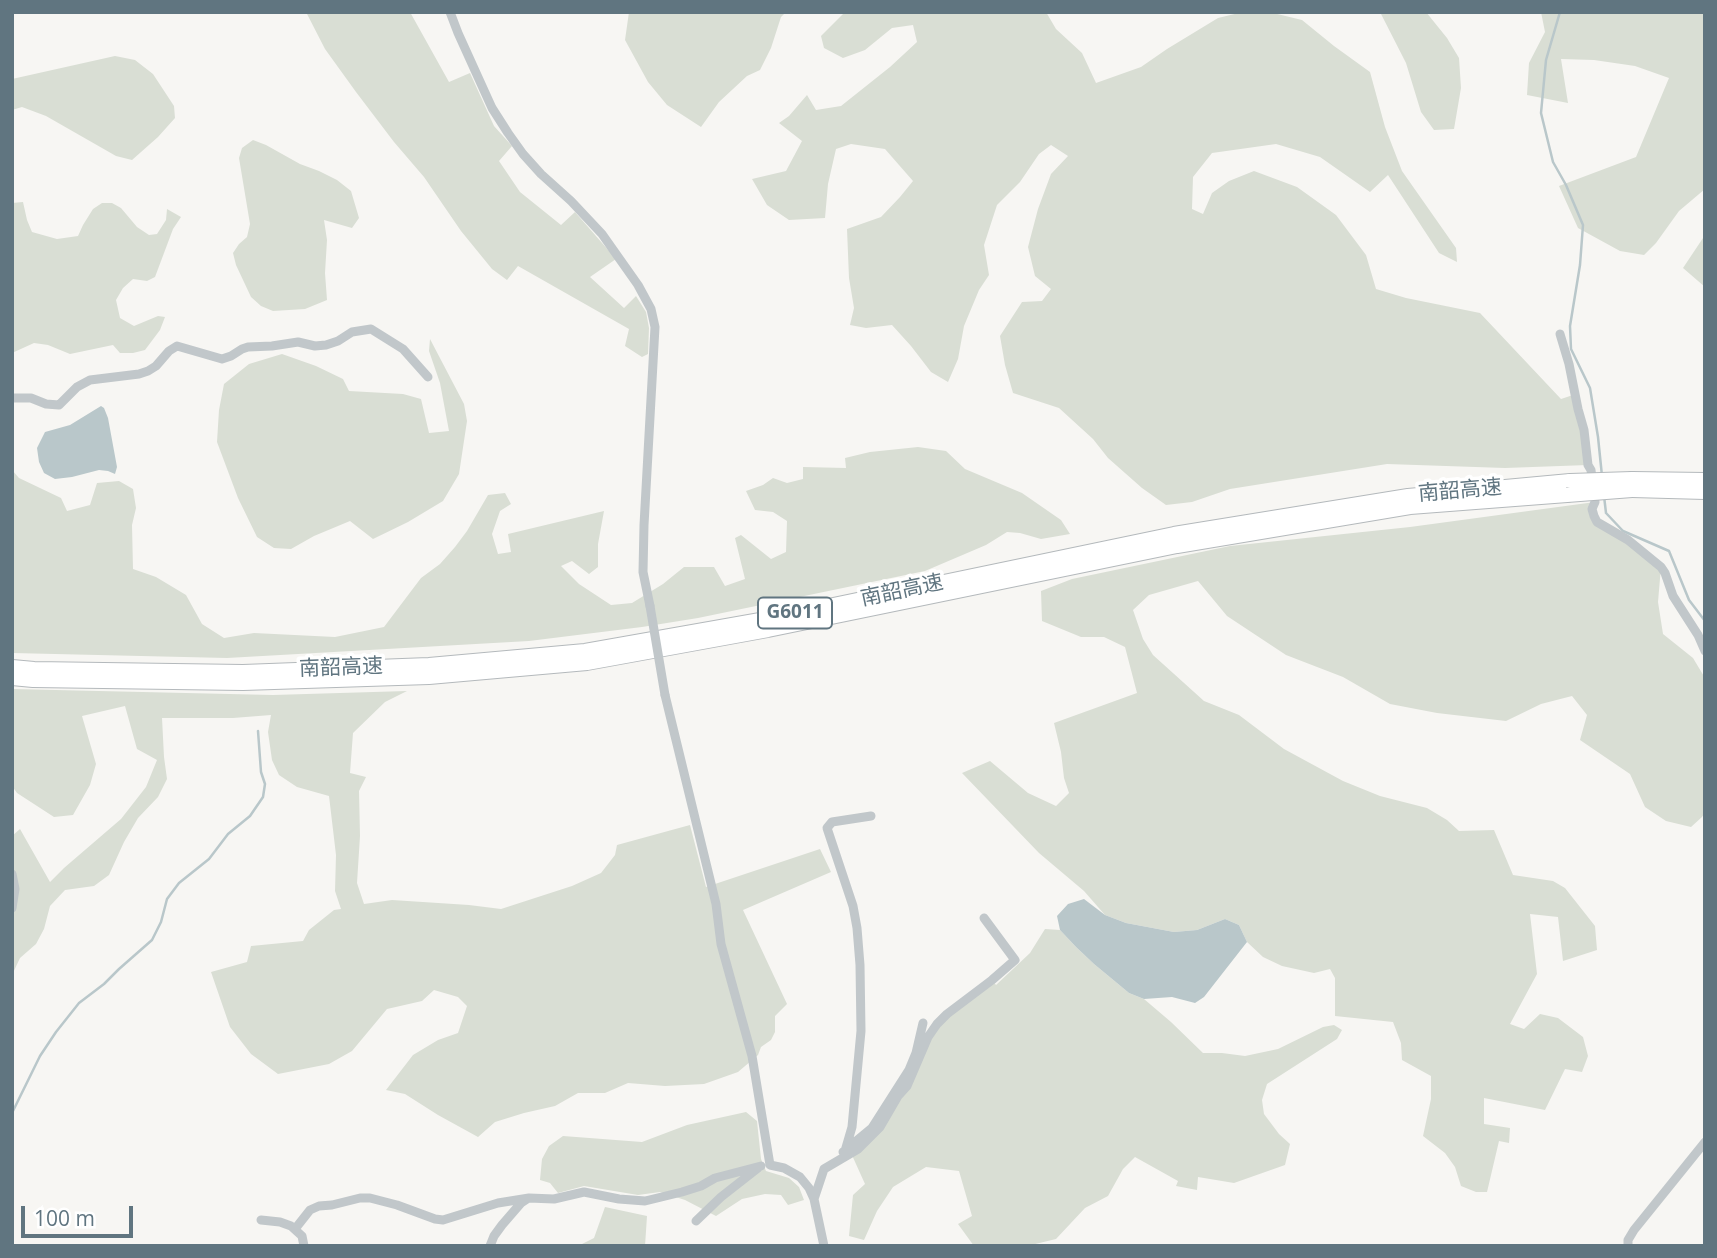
<!DOCTYPE html>
<meta charset="utf-8">
<style>
body{margin:0}
#map{position:relative;width:1717px;height:1258px;overflow:hidden;background:#f7f6f3;font-family:"Open Sans",sans-serif}
canvas{display:block}
.frame{position:absolute;inset:0;border:14px solid #607580;pointer-events:none}
.scale{position:absolute;left:21px;top:1206px;width:112px;height:32px;box-sizing:border-box;border:4px solid #607580;border-top:0;padding-left:9px;font-size:21px;line-height:24px;white-space:nowrap;color:#607580;-webkit-text-stroke:5px #fff;paint-order:stroke}
</style>
<div id="map">
<canvas width="1717" height="1258"></canvas>
<div class="frame"></div>
<div class="scale">100 m</div>
</div>
<script>
const context = document.querySelector('canvas').getContext('2d');
context.lineJoin = 'round';
function fill(path, color) {
  context.fillStyle = color;
  context.fill(path, 'evenodd');
}
function toPath(rows) {
  const path = new Path2D();
  for (const r of rows) {
    path.moveTo(r[0], r[1]);
    for (let i = 2; i < r.length; i += 2) path.lineTo(r[i], r[i + 1]);
  }
  return path;
}
function strokePath(path, color, width, dash) {
  context.strokeStyle = color;
  context.lineWidth = width;
  context.lineCap = dash ? 'butt' : 'round';
  context.setLineDash(dash || []);
  context.stroke(path);
}
function write(font, color, halo, rows, align = 'center') {
  context.font = font + ' "Open Sans","Noto Sans SC",sans-serif';
  context.lineWidth = 7;
  context.setLineDash([]);
  context.textBaseline = 'middle';
  context.strokeStyle = halo;
  context.fillStyle = color;
  for (const [text, x, y, turn = 0] of rows) {
    context.save();
    context.translate(x, y);
    context.rotate((+turn || 0) * Math.PI / 180);
    context.textAlign = isNaN(turn) ? turn : align;
    if (halo) context.strokeText(text, 0, 0);
    context.fillText(text, 0, 0);
    context.restore();
  }
}
fill(toPath([
 [306,12,410,12,449,82,470,73,494,126,512,146,499,161,520,192,561,225,575,212,616,259,590,277,624,308,636,296,646,312,649,328,648,354,642,357,625,346,629,329,518,266,507,280,492,269,461,231,424,177,394,142,356,92,325,49],
 [629,12,786,12,781,17,771,48,760,70,747,76,719,102,701,127,667,105,648,82,625,40],
 [845,12,1046,12,1056,29,1082,53,1096,83,1141,67,1167,49,1218,18,1243,12,1269,12,1302,20,1334,46,1370,72,1385,127,1402,171,1456,248,1457,262,1439,253,1388,175,1370,192,1320,157,1276,144,1212,153,1193,177,1192,209,1203,214,1212,193,1229,181,1254,171,1297,187,1336,215,1366,255,1376,289,1406,298,1480,313,1561,399,1576,394,1588,465,1505,468,1387,464,1230,489,1192,502,1166,505,1142,488,1108,458,1093,439,1059,408,1013,393,1005,365,1000,336,1022,302,1042,301,1051,289,1035,276,1028,247,1038,209,1051,174,1068,156,1051,145,1039,154,1020,182,997,205,984,245,989,275,979,290,964,326,958,359,948,382,931,372,911,346,892,325,866,328,850,325,854,308,849,278,847,229,881,217,900,197,913,181,885,149,851,144,836,149,828,184,825,218,789,220,767,205,752,179,786,171,802,141,779,123,789,116,807,95,816,110,841,106,890,67,917,42,913,25,892,28,865,50,843,58,824,48,821,36],
 [1380,12,1426,12,1447,38,1459,58,1461,88,1454,129,1434,130,1421,112,1406,63],
 [1541,12,1705,12,1705,189,1679,211,1656,243,1644,255,1620,251,1578,228,1559,186,1636,157,1669,78,1635,66,1594,60,1561,59,1568,103,1527,95,1529,63,1545,32],
 [115,56,135,60,153,74,174,106,175,118,158,137,132,160,116,156,46,116,22,107,12,110,12,79],
 [253,140,266,145,300,164,319,171,337,180,351,191,359,218,352,228,324,220,327,240,325,273,327,300,305,309,273,311,261,306,251,297,236,265,233,253,239,244,247,237,250,224,239,158,242,148],
 [23,202,27,220,32,232,57,239,78,236,83,225,93,209,102,203,112,203,121,208,137,227,149,235,157,234,166,220,167,209,181,217,173,229,155,277,147,281,133,279,123,288,116,300,120,318,134,326,158,316,165,317,160,330,145,350,133,353,120,353,113,345,70,354,48,345,34,343,12,353,12,203],
 [1705,235,1705,287,1683,268],
 [430,339,464,404,467,421,459,474,443,501,408,522,373,539,350,521,314,536,291,549,274,548,257,537,238,498,217,442,219,410,224,384,249,364,282,354,316,366,343,379,349,391,403,394,421,399,429,433,449,431,440,383,429,351],
 [918,447,946,451,965,469,1022,493,1061,520,1070,534,1041,539,1020,533,1007,532,986,545,925,571,698,618,642,627,529,641,227,658,12,653,12,470,19,478,61,498,67,511,90,505,97,483,119,481,133,489,136,508,132,525,133,569,156,577,186,595,202,624,224,638,254,633,335,637,384,627,421,578,440,564,455,547,467,531,488,495,505,493,511,504,500,511,492,534,498,554,511,552,508,534,604,511,598,544,598,567,589,574,572,561,561,566,579,584,611,605,632,603,663,584,684,567,714,567,725,586,745,579,735,538,741,535,771,559,786,552,787,521,773,512,755,510,746,491,763,485,773,478,787,483,803,479,803,467,846,468,845,458,870,452],
 [1595,502,1594,516,1661,567,1658,602,1663,634,1693,658,1705,678,1705,812,1702,817,1691,827,1666,821,1645,807,1630,774,1580,740,1587,715,1572,696,1541,704,1506,721,1437,713,1390,704,1343,677,1286,655,1227,616,1198,581,1149,595,1133,610,1143,639,1153,655,1204,701,1239,715,1284,749,1343,781,1380,796,1427,808,1447,820,1459,831,1494,830,1513,875,1553,881,1565,888,1595,926,1597,950,1563,961,1558,917,1530,914,1537,974,1510,1024,1524,1029,1540,1014,1558,1018,1583,1037,1588,1056,1582,1072,1565,1069,1545,1110,1484,1098,1484,1124,1510,1128,1509,1143,1499,1141,1487,1192,1476,1192,1461,1186,1455,1167,1445,1153,1423,1136,1431,1099,1431,1076,1402,1060,1401,1043,1393,1022,1335,1016,1335,978,1330,969,1314,973,1282,966,1263,957,1247,942,1239,925,1225,919,1197,930,1174,932,1126,923,1105,915,1084,891,1039,853,962,773,990,761,1028,793,1056,806,1069,793,1064,778,1061,752,1054,723,1137,693,1125,647,1104,637,1081,637,1042,621,1041,591,1072,579,1230,546,1410,527],
 [12,689,273,695,407,691,385,702,353,733,350,773,366,777,359,791,360,836,357,883,364,904,392,900,469,905,501,909,572,886,601,873,615,855,617,845,690,825,706,887,820,849,831,872,743,910,787,1004,775,1016,775,1032,771,1040,761,1047,758,1055,738,1072,704,1084,665,1086,628,1083,605,1093,578,1093,555,1106,524,1113,495,1122,478,1137,438,1115,405,1094,386,1090,413,1055,438,1040,458,1033,467,1006,458,997,434,990,422,1001,387,1009,352,1051,329,1064,278,1074,251,1054,230,1027,211,972,247,962,251,946,303,941,309,930,334,910,341,909,335,891,336,855,329,796,297,787,279,775,272,760,268,732,271,715,233,718,162,718,164,757,167,779,158,797,138,818,124,842,109,875,94,886,65,890,50,906,44,929,36,944,20,958,12,975,12,836,20,829,50,882,64,868,121,819,146,787,157,760,137,749,125,706,82,716,96,764,90,785,73,815,54,817,17,793,12,786],
 [1045,929,1060,930,1076,947,1094,964,1129,993,1144,999,1171,1022,1203,1053,1222,1053,1245,1056,1278,1049,1323,1027,1334,1025,1342,1030,1337,1039,1267,1084,1262,1100,1264,1114,1279,1134,1290,1144,1285,1165,1234,1183,1198,1177,1197,1190,1176,1186,1178,1181,1135,1157,1123,1169,1108,1196,1085,1208,1056,1239,1027,1246,974,1246,958,1224,972,1216,959,1171,926,1167,893,1187,877,1211,864,1240,849,1236,853,1195,865,1184,851,1153,937,1024,992,980,996,985,1030,953],
 [746,1112,757,1121,761,1159,766,1171,789,1178,799,1187,804,1200,788,1205,781,1195,765,1194,742,1199,716,1216,685,1200,660,1192,638,1195,584,1186,558,1193,550,1183,540,1180,542,1159,549,1146,563,1136,642,1142,687,1125],
 [605,1207,647,1216,645,1246,578,1246,594,1238]
]), '#d9ded4');
fill(toPath([
 [101,406,104,408,108,418,117,467,115,474,108,471,99,470,72,477,55,479,44,473,39,462,37,448,45,432,70,425],
 [1084,899,1105,915,1126,923,1174,932,1197,930,1225,919,1239,925,1247,942,1204,997,1195,1003,1172,997,1144,999,1129,993,1094,964,1076,947,1060,930,1057,916,1068,904]
]), '#b9c7ca');
strokePath(toPath([
 [1560,12,1546,60,1541,113,1553,162,1566,185,1583,225,1580,265,1570,326,1571,349,1590,388,1598,437,1602,476],
 [1604,496,1606,513,1623,531,1669,551,1689,600,1705,621],
 [12,1113,40,1056,56,1032,79,1003,104,984,119,969,152,940,161,922,167,899,179,883,209,859,228,834,250,816,263,797,265,784,261,772,258,731]
]), '#b9c7ca', 2.5);
const highway = toPath([
 [1632,479,1705,480],
 [1632,490,1705,492],
 [12,667,34,669,243,672,429,665,585,651,766,619,1174,534,1408,496,1570,481],
 [12,678,33,680,243,683,429,677,587,663,768,630,1177,546,1410,507,1567,495]
]);
strokePath(highway, '#b4b9bc', 16);
strokePath(toPath([
 [450,12,458,33,492,108,508,133,523,154,541,174,571,201,602,234,638,285,651,309,655,327,644,525,643,572,650,606],
 [1560,334,1569,364,1578,409,1584,430,1588,465,1591,470,1595,502,1592,509,1594,516,1597,522,1628,540,1661,567,1665,573,1673,596,1698,635,1705,651],
 [12,398,31,398,46,404,59,405,77,387,90,380,139,374,148,371,156,366,169,351,177,346,222,359,231,356,242,349,248,347,272,346,298,342,315,346,326,345,338,341,352,332,371,329,403,349,428,377],
 [665,695,716,904,721,944,752,1056,770,1165,784,1168,800,1177,809,1188,814,1199,824,1246],
 [12,874,15,889,12,908],
 [845,1151,852,1127,861,1031,860,965,857,928,853,906,827,828,832,822,871,816],
 [843,1152,872,1128,909,1070,916,1053,923,1023],
 [814,1199,824,1169,858,1149,880,1127,898,1096,907,1086,928,1037,937,1024,947,1014,992,980,1015,960,984,918],
 [261,1220,280,1222,291,1226,302,1236,304,1246],
 [696,1221,721,1197,758,1168],
 [295,1229,310,1210,319,1206,332,1205,360,1198,370,1198,397,1205,435,1219,443,1220,498,1203,529,1198,554,1199,584,1192,619,1199,645,1201,682,1192,701,1186,715,1178,761,1166],
 [490,1246,494,1236,502,1225,521,1203,527,1199],
 [1628,1246,1628,1240,1634,1230,1705,1142]
]), '#c1c7ca', 9);
strokePath(highway, '#fff', 14);
const highwayBridge = toPath([
 [1570,481,1632,479],
 [1567,495,1632,490]
]);
strokePath(highwayBridge, '#b4b9bc', 16, []);
strokePath(toPath([
 [650,606,665,695]
]), '#c1c7ca', 9);
strokePath(highwayBridge, '#fff', 14);
for (const [x, y, w] of [
 [795,613,74]
]) {
  const box = new Path2D();
  box.roundRect(x - w / 2, y - 15.5, w, 31, 5);
  context.fillStyle = '#fff';
  context.fill(box);
  strokePath(box, '#607580', 2);
}
write('bold 19px', '#607580', null, [
 ["G6011",795,613]
]);
write('21px', '#607580', '#fff', [
 ["南韶高速",1460,491,-5],
 ["南韶高速",902,591,-12],
 ["南韶高速",341,668,-2]
]);
</script>
